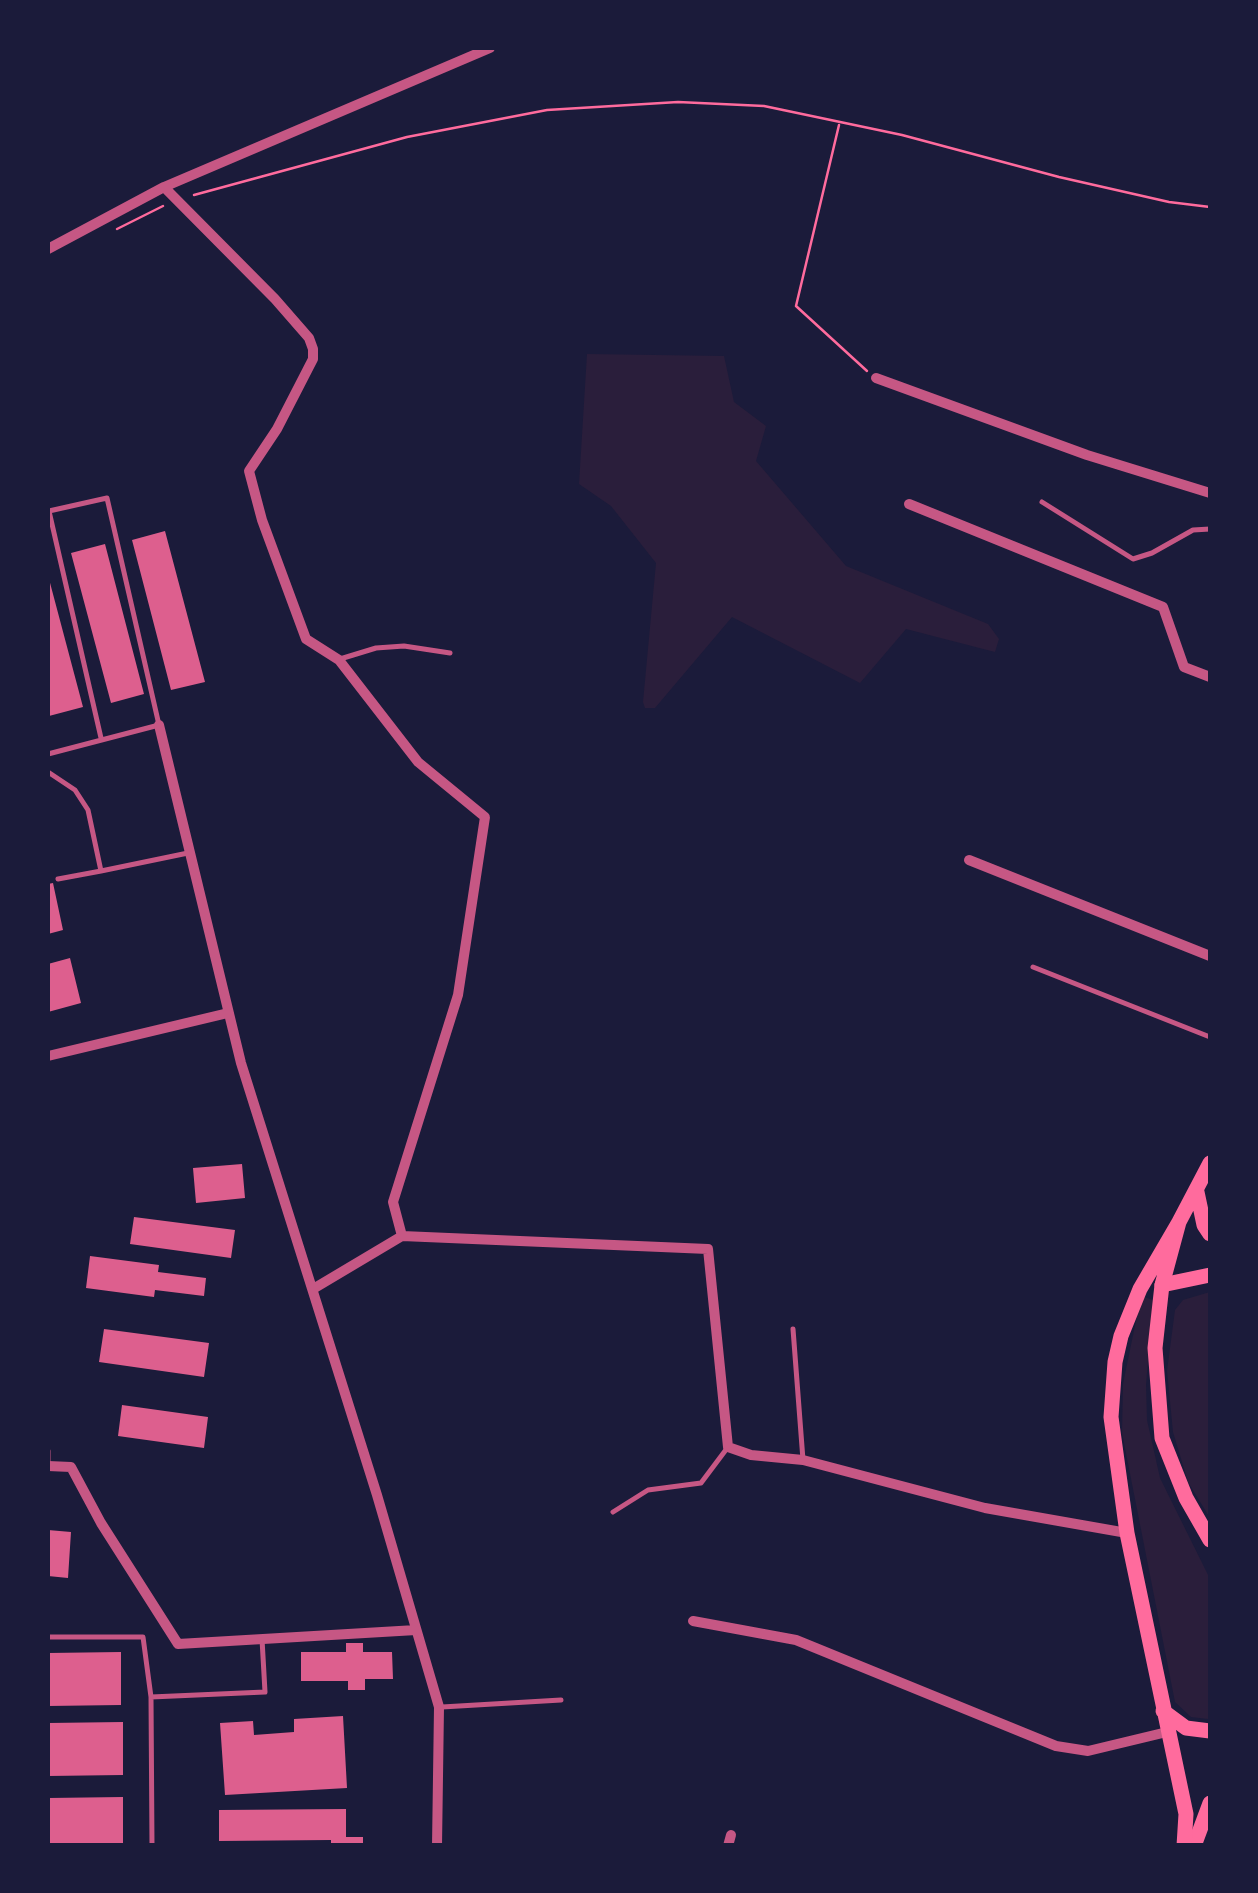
<!DOCTYPE html>
<style>
body{margin:0}
#map{position:relative;width:1258px;height:1893px;overflow:hidden;background:#1b1b3a;font-family:Helvetica,sans-serif}
canvas{display:block}
.frame{position:absolute;inset:0;border:50px solid #1b1b3a;pointer-events:none}
</style>
<div id="map">
<canvas width="1258" height="1893"></canvas>
<div class="frame"></div>
</div>
<script>
const context = document.querySelector('canvas').getContext('2d');
context.lineJoin = 'round';
function fill(path, color) {
  context.fillStyle = color;
  context.fill(path, 'evenodd');
}
function toPath(rows) {
  const path = new Path2D();
  for (const r of rows) {
    path.moveTo(r[0], r[1]);
    for (let i = 2; i < r.length; i += 2) path.lineTo(r[i], r[i + 1]);
  }
  return path;
}
function strokePath(path, color, width, dash) {
  context.strokeStyle = color;
  context.lineWidth = width;
  context.lineCap = dash ? 'butt' : 'round';
  context.setLineDash(dash || []);
  context.stroke(path);
}
fill(toPath([
 [587,354,724,356,734,402,766,426,756,461,846,566,988,624,999,639,995,652,906,629,860,683,732,617,655,708,645,708,643,702,656,563,611,506,579,484],
 [1210,1292,1210,1518,1188,1482,1173,1432,1167,1371,1175,1310,1183,1300],
 [1144,1297,1153,1300,1146,1385,1147,1420,1160,1478,1210,1579,1210,1717,1208,1719,1191,1717,1175,1702,1122,1433,1123,1384,1138,1311]
]), '#2a1e3b');
fill(toPath([
 [165,531,205,682,171,690,132,540],
 [105,544,144,694,111,703,71,553],
 [49,579,83,707,49,716,48,711],
 [53,883,63,930,48,934,48,884],
 [70,958,81,1003,48,1012,48,964],
 [242,1164,245,1198,196,1203,193,1168],
 [134,1217,235,1230,231,1258,130,1244],
 [90,1256,159,1265,158,1272,206,1278,204,1296,155,1290,154,1297,86,1288],
 [104,1329,209,1343,204,1377,99,1362],
 [122,1405,208,1417,204,1448,118,1436],
 [48,1530,71,1532,68,1578,48,1576],
 [346,1643,363,1643,363,1652,392,1652,393,1679,365,1679,365,1690,348,1690,348,1681,301,1681,301,1652,346,1652],
 [121,1652,121,1705,48,1706,48,1653],
 [343,1716,347,1788,225,1795,220,1723,253,1721,254,1735,294,1732,294,1719],
 [123,1722,123,1775,48,1776,48,1723],
 [123,1797,123,1846,48,1846,48,1798],
 [346,1809,346,1837,363,1837,363,1846,331,1846,331,1840,219,1841,219,1810]
]), '#dd5f8e');
strokePath(toPath([
 [839,125,796,306,867,371],
 [194,195,407,137,547,110,678,102,764,106,902,135,1059,177,1169,202,1210,207],
 [117,229,163,206]
]), '#ff6b9d', 2.5);
strokePath(toPath([
 [1042,502,1133,559,1152,553,1193,530,1210,529],
 [340,659,376,648,404,646,450,653],
 [48,754,159,725,107,498,49,511,101,738],
 [48,772,75,790,88,810,101,871,188,853],
 [58,879,101,871],
 [1033,967,1210,1037],
 [793,1329,803,1460],
 [48,1451,48,1466],
 [613,1512,648,1490,701,1483,728,1447],
 [48,1637,143,1637,151,1697,152,1846],
 [151,1697,265,1692,262,1639],
 [442,1707,561,1700]
]), '#c65784', 5);
strokePath(toPath([
 [164,187,275,299,309,338,313,349,313,359,277,429,249,471,262,520,306,639,339,660,418,762,485,817,458,995,393,1202,402,1236],
 [48,249,164,187,490,48],
 [876,378,1087,455,1210,493],
 [909,504,1163,607,1184,667,1210,677],
 [159,725,241,1063,377,1495,439,1707,437,1846],
 [969,860,1210,956],
 [48,1056,228,1013],
 [313,1289,402,1236,708,1249,728,1447,751,1455,803,1460,985,1508,1127,1533],
 [48,1466,71,1467,101,1523,178,1644,416,1630],
 [693,1621,796,1640,1056,1746,1088,1751,1167,1732],
 [728,1846,731,1835]
]), '#c65784', 10);
strokePath(toPath([
 [1162,1285,1210,1275],
 [1194,1846,1210,1803]
]), '#ff6b9d', 15);
strokePath(toPath([
 [1210,1163,1179,1222,1162,1285,1155,1348,1162,1438,1186,1498,1210,1540],
 [1197,1192,1204,1225,1210,1234],
 [1179,1222,1140,1289,1121,1336,1115,1362,1111,1417,1127,1533,1186,1814,1184,1846],
 [1163,1711,1186,1728,1210,1731]
]), '#ff6b9d', 15);
</script>
